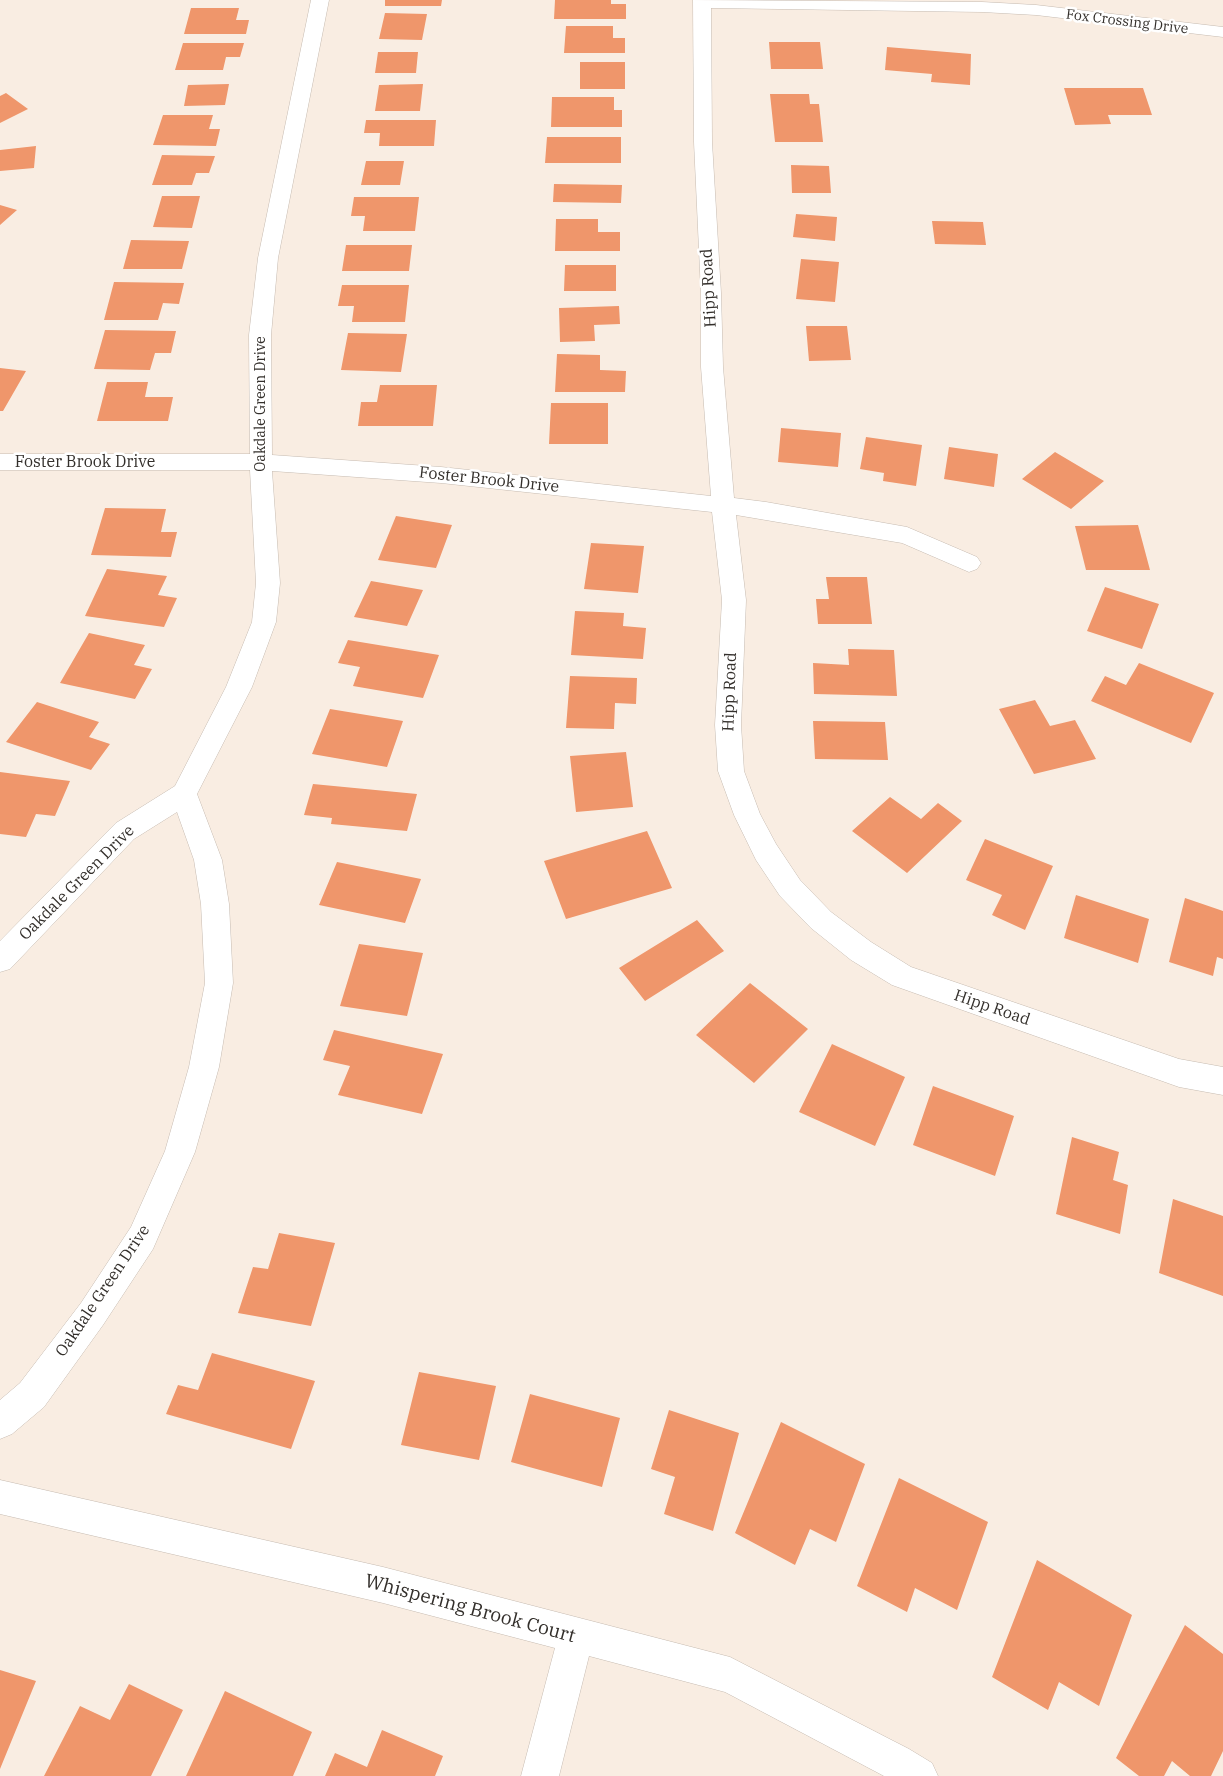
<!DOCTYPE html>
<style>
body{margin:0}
canvas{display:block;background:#f9ede2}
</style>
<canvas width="1223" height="1776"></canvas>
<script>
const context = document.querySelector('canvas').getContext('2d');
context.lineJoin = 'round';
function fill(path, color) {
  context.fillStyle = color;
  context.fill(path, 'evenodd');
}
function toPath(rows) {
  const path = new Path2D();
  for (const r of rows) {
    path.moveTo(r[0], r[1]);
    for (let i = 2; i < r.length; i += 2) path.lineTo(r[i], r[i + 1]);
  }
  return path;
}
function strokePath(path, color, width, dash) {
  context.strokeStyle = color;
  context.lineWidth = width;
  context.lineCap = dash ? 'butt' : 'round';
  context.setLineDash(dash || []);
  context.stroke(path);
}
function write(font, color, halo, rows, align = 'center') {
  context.font = font + ' "IBM Plex Serif",serif';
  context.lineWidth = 5;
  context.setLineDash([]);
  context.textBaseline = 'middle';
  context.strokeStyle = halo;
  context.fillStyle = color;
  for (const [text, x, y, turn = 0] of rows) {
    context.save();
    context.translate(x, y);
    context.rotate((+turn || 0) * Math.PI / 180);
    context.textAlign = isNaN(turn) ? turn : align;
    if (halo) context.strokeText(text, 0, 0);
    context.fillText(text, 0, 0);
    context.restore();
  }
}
fill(toPath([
 [385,0,442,0,441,6,385,6],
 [555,0,611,0,611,4,626,4,626,19,554,19],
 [191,8,239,8,236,20,249,20,246,34,184,34],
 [385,13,427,14,422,40,379,39],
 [566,26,613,26,613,38,625,38,625,53,564,53],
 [769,42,820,42,823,69,771,69],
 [183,43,244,43,240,57,226,57,223,70,175,70],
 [887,47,971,54,970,85,931,82,932,74,885,70],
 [378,52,418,52,416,73,375,73],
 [580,62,625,62,625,89,580,89],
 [229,84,225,105,184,106,188,85],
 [423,84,420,111,375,111,379,85],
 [1064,88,1143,88,1152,115,1108,115,1111,124,1075,125],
 [6,93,28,109,0,123,0,96],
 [770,94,809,94,810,104,819,104,823,142,775,142],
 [552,97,614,97,614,110,622,110,622,127,551,127],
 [163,115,213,115,209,129,220,129,216,146,153,145],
 [366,120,436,120,434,146,379,146,380,133,364,133],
 [547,137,621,137,621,163,545,163],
 [36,146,34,168,0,171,0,150],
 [162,155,215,156,209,173,196,173,192,185,152,185],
 [366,161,404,161,400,185,361,185],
 [791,165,829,166,831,193,792,193],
 [554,184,622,185,621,203,553,202],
 [162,196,200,196,192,228,153,227],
 [354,197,419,197,415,231,363,231,365,216,351,216],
 [0,205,17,210,0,225],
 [796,214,837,217,835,241,793,237],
 [556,219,598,219,598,232,620,232,620,251,555,251],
 [932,221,983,222,986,245,935,244],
 [131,240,189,241,182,269,123,269],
 [346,245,412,245,409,271,342,271],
 [801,259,839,262,835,302,796,299],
 [565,265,616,265,616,291,564,291],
 [114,282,184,283,179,304,163,303,158,320,104,320],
 [342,285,409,285,405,322,352,322,354,306,338,306],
 [619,306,620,324,594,325,595,341,560,342,559,308],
 [806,326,847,326,851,360,809,361],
 [105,330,176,331,171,353,155,353,150,370,94,369],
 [348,333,407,334,401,372,341,370],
 [557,354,600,355,600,370,626,371,625,392,555,392],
 [0,368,26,371,3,411,0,411],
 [107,382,148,382,145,397,173,397,168,421,97,421],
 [380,385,437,385,433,426,358,426,361,402,377,402],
 [551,403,608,403,608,444,549,444],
 [781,428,841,433,838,467,778,462],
 [866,437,922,445,916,486,883,481,884,473,860,469],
 [949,447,998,454,994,487,944,479],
 [1055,452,1104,481,1071,509,1022,479],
 [105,508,166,509,161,532,177,532,171,557,91,555],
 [396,516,452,525,436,568,378,560],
 [1138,525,1150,570,1086,570,1075,526],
 [591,543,644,546,638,593,584,589],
 [107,569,167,576,158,595,177,598,164,627,85,616],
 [826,577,867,577,872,624,818,624,816,599,829,599],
 [371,581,423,590,407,626,354,617],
 [1105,587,1159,604,1142,649,1087,631],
 [575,611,624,613,623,626,646,628,643,659,571,655],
 [89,633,145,645,134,665,152,669,135,699,60,683],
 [348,640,439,655,423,698,353,686,360,667,338,663],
 [848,649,894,650,897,696,814,694,813,663,849,665],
 [1139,663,1214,693,1191,743,1091,701,1105,676,1126,685],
 [570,676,637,678,636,704,615,703,614,729,566,728],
 [1035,700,1050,726,1075,720,1096,759,1034,774,999,709],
 [37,702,99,722,89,737,110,744,91,770,6,742],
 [330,709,403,721,387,767,312,754],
 [813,721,885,722,888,760,815,759],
 [626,752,633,807,576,812,570,756],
 [0,772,70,781,55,816,36,814,26,837,0,834],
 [313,784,417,794,407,831,331,824,332,818,304,815],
 [890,797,921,819,938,803,962,821,907,873,852,831],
 [647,831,672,888,566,919,544,861],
 [985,839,1053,866,1025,930,992,915,1002,895,966,880],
 [337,862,421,879,405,923,319,905],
 [1076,895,1149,919,1138,963,1064,938],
 [1185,898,1223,911,1223,959,1217,957,1213,976,1169,962],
 [697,920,724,951,645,1001,619,968],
 [359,944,423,953,407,1016,340,1006],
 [750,983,808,1029,754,1083,696,1035],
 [334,1030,443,1054,422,1114,338,1095,350,1066,323,1060],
 [832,1044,905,1077,875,1146,799,1112],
 [933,1086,1014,1116,995,1176,913,1145],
 [1072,1137,1119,1152,1113,1180,1128,1185,1120,1234,1056,1214],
 [1173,1199,1223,1216,1223,1296,1159,1273],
 [279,1233,335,1243,311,1326,238,1313,253,1267,268,1269],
 [212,1353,315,1381,291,1449,166,1414,178,1385,198,1390],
 [419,1372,496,1386,479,1460,401,1445],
 [530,1394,620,1418,602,1487,511,1462],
 [669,1410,739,1433,713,1531,664,1514,675,1477,651,1469],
 [781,1422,865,1464,836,1542,810,1529,795,1565,735,1533],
 [899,1478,988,1522,957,1610,915,1588,907,1612,857,1586],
 [1037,1560,1132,1615,1099,1706,1059,1682,1048,1710,992,1677],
 [1185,1625,1223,1654,1223,1751,1211,1776,1190,1776,1172,1761,1164,1776,1139,1776,1116,1758],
 [0,1670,36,1681,0,1769],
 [129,1684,183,1710,151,1776,44,1776,80,1706,110,1720],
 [225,1691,312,1732,293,1776,186,1776],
 [382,1730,443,1756,435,1776,325,1776,335,1753,367,1767]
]), '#ef966b');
const street = toPath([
 [311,0,329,0,278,258,271,335,272,455,441,467,711,496,701,367,701,293,694,142,693,0,982,2,1036,5,1223,27,1223,37,1036,15,982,12,711,8,712,142,721,293,723,367,734,498,766,502,907,527,977,557,981,563,977,569,969,572,902,543,736,515,746,600,741,725,744,771,760,814,776,844,800,880,831,912,871,942,911,967,1179,1059,1223,1067,1223,1095,1179,1087,892,985,851,960,811,928,780,896,756,860,734,815,718,771,715,725,722,600,712,512,441,483,272,471,280,583,276,622,252,687,197,794,222,860,229,904,233,983,219,1067,195,1152,153,1249,103,1325,44,1407,12,1434,0,1439,0,1400,20,1383,81,1303,131,1227,165,1151,189,1067,205,983,201,904,194,860,177,812,134,839,10,969,0,972,0,941,116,823,175,786,226,687,252,622,256,583,250,470,0,470,0,454,250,454,249,335,258,258,311,0],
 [0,1480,383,1567,730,1657,909,1749,932,1763,938,1776,884,1776,725,1692,589,1656,559,1776,521,1776,555,1648,383,1603,0,1514,0,1480]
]);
strokePath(street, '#c6bbb1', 1);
fill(street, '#fff');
write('14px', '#332f2b', '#fff', [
 ["Fox Crossing Drive",1127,22,7],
 ["Oakdale Green Drive",261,404,-90]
]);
write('16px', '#332f2b', '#fff', [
 ["Hipp Road",709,288,-93],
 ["Foster Brook Drive",85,462],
 ["Foster Brook Drive",489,480,6],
 ["Hipp Road",730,692,-88],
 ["Oakdale Green Drive",77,883,-45],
 ["Hipp Road",992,1008,19],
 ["Oakdale Green Drive",103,1291,-56]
]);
write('19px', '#332f2b', '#fff', [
 ["Whispering Brook Court",470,1609,15]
]);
</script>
